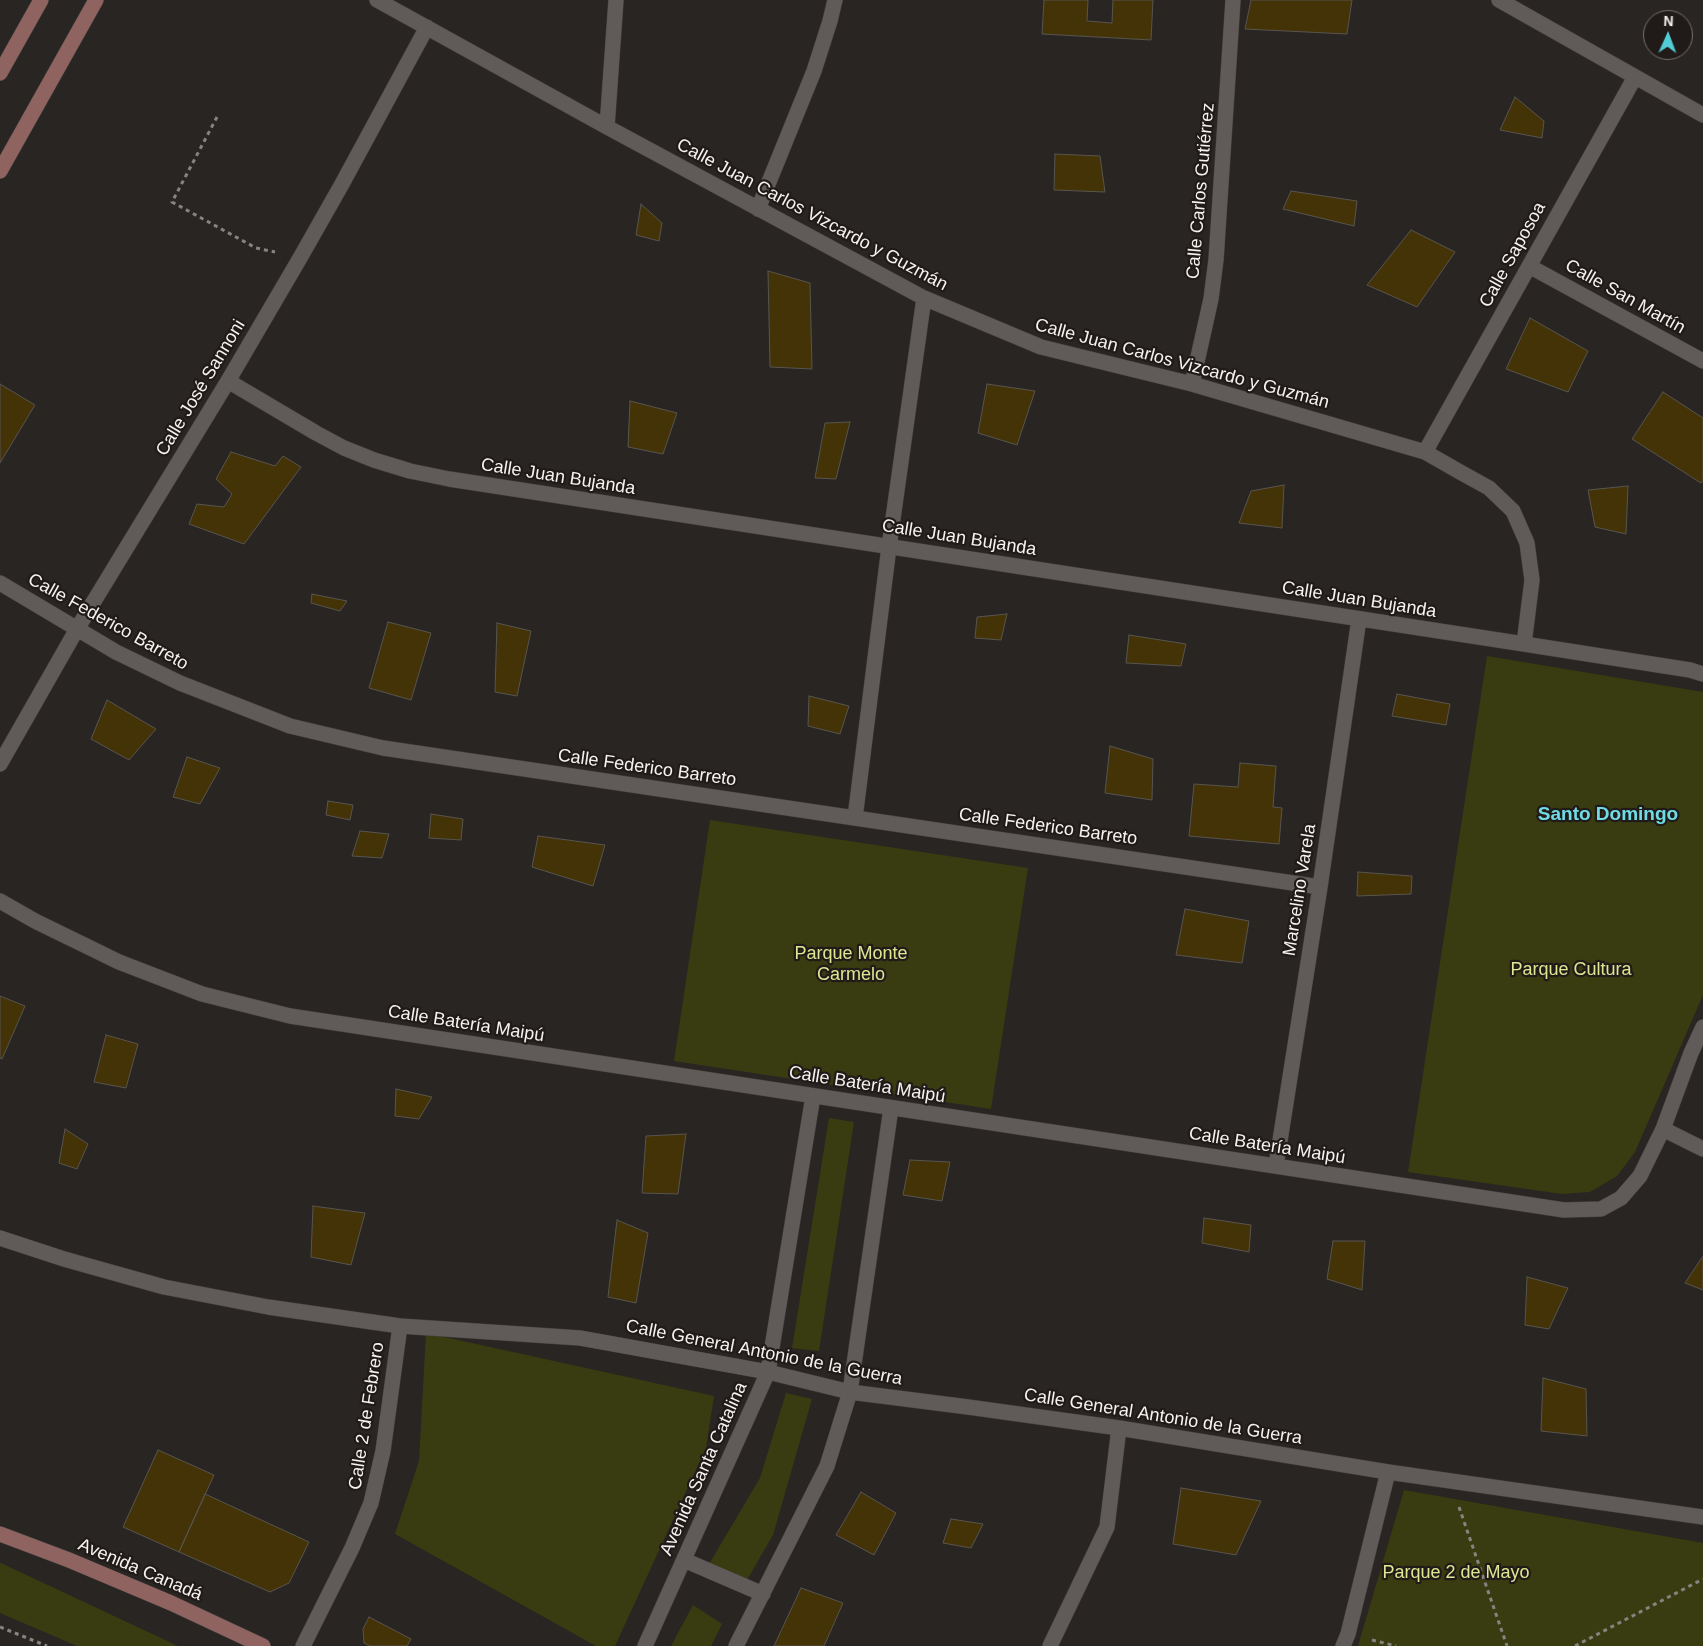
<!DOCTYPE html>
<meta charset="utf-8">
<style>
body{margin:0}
#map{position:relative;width:1703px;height:1646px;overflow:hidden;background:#292522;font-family:Helvetica,sans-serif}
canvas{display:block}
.north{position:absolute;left:1643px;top:10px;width:50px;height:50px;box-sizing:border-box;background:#201b19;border:1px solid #75716f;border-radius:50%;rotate:2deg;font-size:14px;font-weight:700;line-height:20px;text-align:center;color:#f5f2f0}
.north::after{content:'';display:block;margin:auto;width:18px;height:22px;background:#52ccd6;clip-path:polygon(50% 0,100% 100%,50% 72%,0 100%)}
</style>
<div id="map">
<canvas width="1703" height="1646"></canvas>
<div class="north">N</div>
</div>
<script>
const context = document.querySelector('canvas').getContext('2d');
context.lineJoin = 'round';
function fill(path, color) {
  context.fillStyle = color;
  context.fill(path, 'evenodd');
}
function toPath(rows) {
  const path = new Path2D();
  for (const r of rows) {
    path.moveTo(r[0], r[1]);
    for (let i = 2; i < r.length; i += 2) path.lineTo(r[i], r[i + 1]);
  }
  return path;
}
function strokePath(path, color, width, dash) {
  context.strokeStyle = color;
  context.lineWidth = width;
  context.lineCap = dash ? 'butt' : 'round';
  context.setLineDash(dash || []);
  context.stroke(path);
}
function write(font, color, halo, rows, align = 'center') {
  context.font = font + ' Helvetica,sans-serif';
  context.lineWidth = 4.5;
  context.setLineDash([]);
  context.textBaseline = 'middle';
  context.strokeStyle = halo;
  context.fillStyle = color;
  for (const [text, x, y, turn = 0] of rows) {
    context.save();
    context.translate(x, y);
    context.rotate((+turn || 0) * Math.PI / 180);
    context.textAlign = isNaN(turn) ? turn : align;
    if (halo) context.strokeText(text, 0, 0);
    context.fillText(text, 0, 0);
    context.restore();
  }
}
fill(toPath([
 [1487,656,1703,692,1703,995,1635,1152,1617,1176,1590,1192,1562,1194,1408,1172],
 [710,820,1028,868,991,1109,674,1061],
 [829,1118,854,1122,819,1351,792,1348],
 [426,1333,714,1396,706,1448,615,1646,596,1646,395,1534,419,1461],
 [786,1393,812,1399,773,1535,747,1580,709,1564,760,1478],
 [1404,1490,1703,1543,1703,1646,1358,1646],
 [0,1563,3,1564,178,1646,77,1646,0,1613],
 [693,1605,722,1624,711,1646,671,1646]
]), '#393c11');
const building = toPath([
 [1044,0,1088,0,1087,21,1112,23,1113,0,1153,0,1151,40,1042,34,1044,0],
 [1251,0,1352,0,1347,34,1245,29,1251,0],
 [1515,97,1544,121,1542,138,1500,130,1515,97],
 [1055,154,1100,156,1105,192,1054,190,1055,154],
 [1291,191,1357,201,1354,226,1283,209,1291,191],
 [641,204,662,223,659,241,636,235,641,204],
 [1411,230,1455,252,1417,307,1367,285,1411,230],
 [768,271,810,283,812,369,770,367,768,271],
 [1530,318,1588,351,1568,392,1506,369,1530,318],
 [0,384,35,405,0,463,0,384],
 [987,384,1035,391,1017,445,978,433,987,384],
 [1663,392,1703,418,1703,481,1701,483,1632,439,1663,392],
 [630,401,677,413,663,454,628,447,630,401],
 [850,422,836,479,815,478,825,423,850,422],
 [231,452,275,466,283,456,301,467,244,544,189,524,197,504,224,507,232,494,216,479,231,452],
 [1284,485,1282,528,1239,523,1251,491,1284,485],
 [1628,486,1626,534,1595,527,1588,490,1628,486],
 [312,594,347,601,340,611,311,603,312,594],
 [1007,614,1001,640,975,638,977,617,1007,614],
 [388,622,431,633,411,700,369,688,388,622],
 [497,623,531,631,517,696,495,692,497,623],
 [1129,635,1186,644,1181,666,1126,663,1129,635],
 [1397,694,1450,704,1446,725,1392,716,1397,694],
 [809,696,849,706,840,734,808,726,809,696],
 [107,700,156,729,129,760,91,739,107,700],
 [1110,746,1153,759,1152,800,1105,793,1110,746],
 [187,757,220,768,200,804,173,797,187,757],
 [1240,763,1276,766,1273,807,1282,808,1279,844,1189,836,1194,784,1238,787,1240,763],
 [328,801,353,805,350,820,326,815,328,801],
 [431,814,463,819,461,840,429,838,431,814],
 [360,831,389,834,382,858,352,856,360,831],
 [538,836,605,845,593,886,532,867,538,836],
 [1358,872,1412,876,1411,894,1357,896,1358,872],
 [1185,909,1249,921,1242,963,1176,955,1185,909],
 [0,996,25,1006,2,1059,0,1058,0,996],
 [106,1035,138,1044,126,1088,94,1082,106,1035],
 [396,1089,432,1097,419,1119,395,1116,396,1089],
 [65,1129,88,1144,77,1169,59,1163,65,1129],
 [686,1134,678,1194,642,1193,646,1136,686,1134],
 [910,1160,950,1162,942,1201,903,1195,910,1160],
 [313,1206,365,1213,351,1265,311,1257,313,1206],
 [1204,1218,1251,1225,1249,1252,1202,1243,1204,1218],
 [617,1220,648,1233,636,1303,608,1297,617,1220],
 [1333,1241,1365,1241,1362,1290,1327,1279,1333,1241],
 [1703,1256,1703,1290,1685,1283,1703,1256],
 [1527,1277,1568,1288,1549,1329,1525,1325,1527,1277],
 [1543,1378,1586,1389,1587,1436,1541,1431,1543,1378],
 [158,1450,214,1475,179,1552,123,1527,158,1450],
 [1181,1488,1261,1501,1236,1555,1173,1544,1181,1488],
 [861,1492,896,1513,874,1555,836,1535,861,1492],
 [205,1494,309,1542,289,1583,270,1592,179,1552,205,1494],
 [951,1519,983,1524,971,1548,943,1543,951,1519],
 [801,1588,843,1603,824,1646,774,1646,801,1588],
 [369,1617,411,1639,407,1646,370,1646,364,1643,363,1629,369,1617]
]);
fill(building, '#453308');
strokePath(building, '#575550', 1);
const street = toPath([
 [377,0,607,127,924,298,1041,347,1192,384,1425,452,1460,472,1489,488,1513,511,1527,543,1532,580,1524,644],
 [1499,0,1703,115],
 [607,127,616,0],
 [758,209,814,71,830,21,835,0],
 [1529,266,1703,361],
 [228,381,316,433,344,448,374,460,410,471,449,479,1524,644,1690,670,1703,674],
 [1192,384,1211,299,1216,260,1233,0],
 [1425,452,1635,77],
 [0,583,116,652,180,683,290,726,383,748,1320,887],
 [0,764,77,629,228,381,300,258,342,184,427,27],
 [855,818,889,547,924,298],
 [0,901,35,921,119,962,202,994,290,1016,1564,1210,1601,1209,1621,1198,1640,1176,1663,1129,1691,1053,1703,1027],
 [1663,1129,1703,1149],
 [1276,1166,1320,887,1359,619],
 [0,1238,64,1259,164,1287,268,1307,400,1326,580,1338,768,1372,850,1392,968,1407,1119,1428,1388,1472,1703,1517],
 [684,1560,763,1594],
 [303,1646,352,1548,371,1503,383,1451,400,1326],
 [645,1646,768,1372,813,1096],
 [736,1646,827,1466,850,1392,891,1108],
 [1050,1646,1107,1527,1119,1428],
 [1343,1646,1348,1634,1388,1472]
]);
const secondary = toPath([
 [0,73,41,0],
 [0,171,96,0],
 [0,1534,69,1560,171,1603,263,1646]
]);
strokePath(street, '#44403e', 16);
strokePath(secondary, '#44403e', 16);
strokePath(toPath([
 [217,117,172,202,256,248,275,252],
 [1459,1507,1507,1646],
 [0,1627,47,1646],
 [1372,1640,1396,1646],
 [1575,1646,1703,1579]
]), '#868380', 3, [4, 4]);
strokePath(street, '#605b58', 15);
strokePath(secondary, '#8f6360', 15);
write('18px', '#f5f2f0', '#201b19', [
 ["Calle Carlos Gutiérrez",1201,191,-85],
 ["Calle Juan Carlos Vizcardo y Guzmán",812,215,28],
 ["Calle Saposoa",1513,255,-61],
 ["Calle San Martín",1625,297,29],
 ["Calle Juan Carlos Vizcardo y Guzmán",1182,364,15],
 ["Calle José Sannoni",201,388,-59],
 ["Calle Juan Bujanda",558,477,9],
 ["Calle Juan Bujanda",959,538,9],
 ["Calle Juan Bujanda",1359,600,9],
 ["Calle Federico Barreto",108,622,29],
 ["Calle Federico Barreto",647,768,8],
 ["Calle Federico Barreto",1048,827,8],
 ["Marcelino Varela",1300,890,-81],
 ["Calle Batería Maipú",466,1024,9],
 ["Calle Batería Maipú",867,1085,9],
 ["Calle Batería Maipú",1267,1146,9],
 ["Calle General Antonio de la Guerra",764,1353,11],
 ["Calle 2 de Febrero",367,1416,-81],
 ["Calle General Antonio de la Guerra",1163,1417,9],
 ["Avenida Santa Catalina",704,1469,-66],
 ["Avenida Canadá",140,1570,23]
]);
write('18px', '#dde691', '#201b19', [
 ["Parque Monte",851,954],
 ["Carmelo",851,975],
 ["Parque Cultura",1571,970],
 ["Parque 2 de Mayo",1456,1573]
]);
write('bold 19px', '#70dbe5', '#201b19', [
 ["Santo Domingo",1608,815]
]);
</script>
